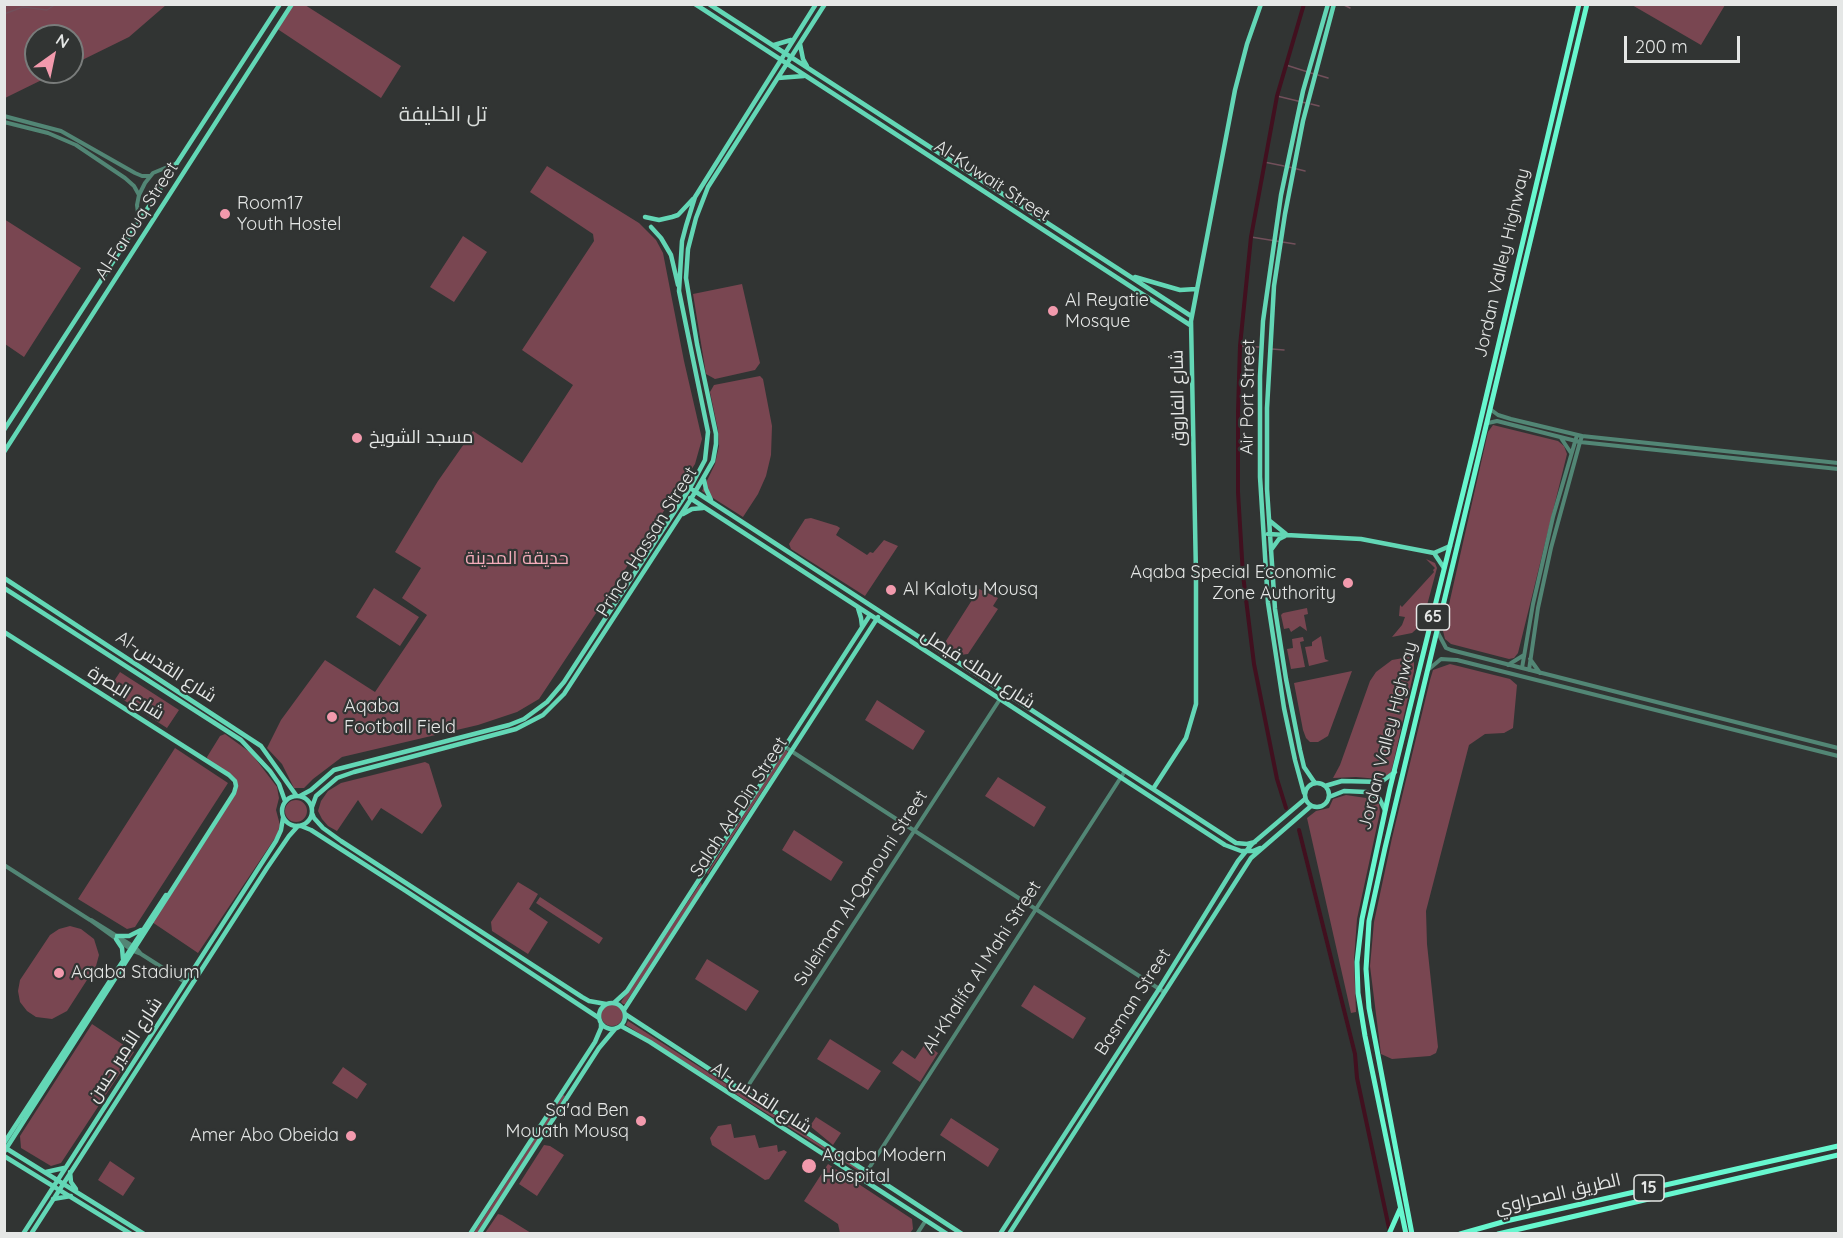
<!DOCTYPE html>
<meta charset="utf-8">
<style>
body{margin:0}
#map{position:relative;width:1843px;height:1238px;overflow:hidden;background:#313433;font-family:Quicksand,sans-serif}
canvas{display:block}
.frame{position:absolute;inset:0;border:6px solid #e5e7e6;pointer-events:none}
.north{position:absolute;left:24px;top:24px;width:60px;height:60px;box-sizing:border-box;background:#313433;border:2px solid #797c7b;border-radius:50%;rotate:33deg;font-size:16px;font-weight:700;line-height:24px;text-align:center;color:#e5e7e6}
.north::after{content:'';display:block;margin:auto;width:21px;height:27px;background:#f29aad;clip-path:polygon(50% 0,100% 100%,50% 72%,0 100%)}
.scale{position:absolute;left:1624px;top:36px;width:116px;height:27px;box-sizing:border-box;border:3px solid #e5e7e6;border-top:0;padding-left:8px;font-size:18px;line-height:21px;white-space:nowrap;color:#e5e7e6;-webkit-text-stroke:4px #313433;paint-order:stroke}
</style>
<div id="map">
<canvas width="1843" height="1238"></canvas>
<div class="frame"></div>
<div class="north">N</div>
<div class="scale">200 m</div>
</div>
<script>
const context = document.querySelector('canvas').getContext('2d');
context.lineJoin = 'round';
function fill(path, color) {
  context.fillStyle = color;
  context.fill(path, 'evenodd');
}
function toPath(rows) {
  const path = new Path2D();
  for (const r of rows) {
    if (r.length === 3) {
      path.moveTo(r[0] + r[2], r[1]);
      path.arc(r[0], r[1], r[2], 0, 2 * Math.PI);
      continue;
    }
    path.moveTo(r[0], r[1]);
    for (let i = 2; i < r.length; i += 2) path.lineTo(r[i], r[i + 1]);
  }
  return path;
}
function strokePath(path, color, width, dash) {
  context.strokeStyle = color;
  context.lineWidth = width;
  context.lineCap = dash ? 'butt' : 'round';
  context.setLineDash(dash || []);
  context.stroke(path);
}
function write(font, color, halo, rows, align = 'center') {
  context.font = font + ' Quicksand,Cairo,sans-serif';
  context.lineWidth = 4.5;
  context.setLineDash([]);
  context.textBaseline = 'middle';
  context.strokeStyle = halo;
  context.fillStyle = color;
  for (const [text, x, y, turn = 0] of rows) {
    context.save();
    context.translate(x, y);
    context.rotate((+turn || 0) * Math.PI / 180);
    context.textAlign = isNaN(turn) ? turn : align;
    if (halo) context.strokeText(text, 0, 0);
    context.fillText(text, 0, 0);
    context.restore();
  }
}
fill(toPath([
 [4,5,5,4,166,5,129,37,72,65,72,36,36,36,36,72,58,72,5,98],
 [292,5,305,5,401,66,381,98,276,28],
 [1632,5,1725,4,1725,5,1701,45],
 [547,166,639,223,656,240,663,253,684,361,702,439,695,464,539,699,517,712,478,725,342,757,313,779,304,788,294,788,282,764,267,748,281,720,325,660,375,692,427,615,402,598,421,568,395,552,438,481,473,431,522,463,573,385,522,350,594,241,593,234,530,192],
 [4,219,81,268,24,357,5,344],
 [463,236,487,252,454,302,430,287],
 [742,284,760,363,755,370,715,379,706,374,693,294],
 [760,376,763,379,772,426,771,455,766,476,758,494,743,517,702,491,715,464,719,446,718,430,710,392,714,385],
 [1493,425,1558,441,1564,446,1567,454,1518,653,1514,658,1509,659,1451,644,1445,639,1443,631,1488,432],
 [811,518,837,526,840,528,836,535,867,555,870,552,873,553,884,540,898,546,865,596,791,549,789,544,805,519],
 [1426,559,1435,563,1437,568,1422,624,1412,633,1392,637,1402,625,1405,617,1399,616,1400,605,1402,607,1434,572,1433,570,1435,568],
 [374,588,419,617,400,646,356,617],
 [979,589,998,598,993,606,998,609,968,654,960,655,944,644],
 [1307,608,1308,614,1304,615,1307,631,1300,626,1291,632,1289,628,1284,629,1281,615,1283,613],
 [1321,636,1325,659,1329,661,1309,666,1305,647,1312,646,1312,642],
 [1303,637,1304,641,1300,642,1305,667,1291,669,1287,649,1293,648,1292,639],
 [1409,657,1414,662,1414,671,1391,773,1379,779,1356,777,1333,778,1340,765,1370,681,1376,672,1392,660],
 [1450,664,1510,679,1517,685,1513,728,1504,733,1485,734,1469,745,1426,911,1427,944,1438,1047,1436,1053,1430,1056,1392,1059,1381,1054,1370,966,1374,922,1392,838,1430,680,1433,670],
 [1352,671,1328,736,1318,742,1310,742,1306,738,1303,730,1294,683],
 [120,672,179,710,167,728,108,690],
 [877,700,925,731,913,750,865,720],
 [225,734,251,753,277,787,279,798,276,810,280,825,277,835,198,953,152,922,237,788,234,778,208,760,207,757,220,736],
 [175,748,228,783,135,927,127,929,78,899],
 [785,750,788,752,708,874,707,873],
 [425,762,429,764,442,806,422,834,381,808,372,821,358,800,337,831,328,826,322,819,318,811,321,801,328,791,341,783],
 [998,777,1046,807,1034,827,985,796],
 [1346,795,1373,799,1379,804,1380,812,1357,919,1354,960,1356,1012,1351,1013,1307,818,1316,811,1329,808,1333,799],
 [296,811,11],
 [794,830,843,862,831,881,782,850],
 [518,882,538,894,529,909,548,922,528,954,492,931,491,922],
 [701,882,702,886,625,1004,623,1004,621,1002],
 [540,897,603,938,599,944,536,903],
 [70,926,81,929,94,939,99,955,96,966,67,1011,52,1019,36,1017,27,1011,20,1002,18,991,20,980,50,935,59,929],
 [707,959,759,991,746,1011,695,979],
 [1034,985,1086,1018,1073,1039,1021,1006],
 [612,1015,11],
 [628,1021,860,1170,860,1172,626,1025],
 [92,1024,134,1052,61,1163,51,1166,21,1148,20,1136],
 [830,1039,881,1071,868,1090,817,1059],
 [925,1044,938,1053,920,1082,892,1063,902,1050,915,1059],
 [343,1067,367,1084,357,1099,332,1083],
 [563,1095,565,1096,553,1116,478,1233,473,1234],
 [816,1117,841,1133,833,1145,810,1126],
 [951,1118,999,1149,988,1167,940,1135],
 [731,1124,734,1138,755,1135,759,1148,777,1145,778,1152,784,1150,787,1152,769,1179,765,1180,712,1145,710,1138,718,1126],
 [544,1145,550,1146,564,1155,537,1196,519,1184],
 [110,1161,135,1178,123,1196,98,1180],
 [828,1164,912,1219,913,1229,910,1233,840,1233,838,1224,804,1201],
 [498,1214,502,1215,531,1233,485,1233]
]), '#794651');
strokePath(toPath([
 [1342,4,1350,8],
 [4,14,23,7,47,10,56,4],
 [1286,65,1314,74],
 [1318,75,1328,78],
 [1277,96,1306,103],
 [1311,104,1319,106],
 [1264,162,1284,166],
 [1289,167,1305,171],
 [1251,237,1295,244],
 [1240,346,1259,347],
 [1272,349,1284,350]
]), '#72505b', 1.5);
strokePath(toPath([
 [1286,808,1277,779,1254,664,1243,575,1238,492,1238,412,1240,346,1251,237,1277,96,1304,4],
 [1299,830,1355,1054,1357,1078,1389,1228]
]), '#41101f', 4);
strokePath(toPath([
 [4,116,61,131,135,173,142,176,150,176],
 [4,122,48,133,76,145,125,178,134,186,139,195],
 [139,221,137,205,139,195,145,183,153,173,177,163],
 [1490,409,1498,415,1511,419,1582,436,1838,463],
 [1488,423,1497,421,1580,442,1582,436],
 [1561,438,1571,453],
 [1437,631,1446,648,1451,650,1838,748],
 [1530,659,1540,673],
 [1508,665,1524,655],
 [1522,668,1533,604,1553,517,1577,435],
 [1429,669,1441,659,1457,660,1838,756],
 [1529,670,1538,608,1551,548,1580,442,1838,469],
 [785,747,1164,992],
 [4,865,90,920,133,951,141,954,185,982],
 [91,920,136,948,141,954],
 [744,1092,1004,693],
 [862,1179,1125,771],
 [917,1234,926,1220]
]), '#528675', 4);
strokePath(toPath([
 [695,4,1190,325],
 [709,4,1191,316],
 [800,44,803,59,807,66],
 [774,45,791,40],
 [778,78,804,76],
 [645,217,659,220,672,217,678,215,693,199],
 [651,227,661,238,671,255,678,285],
 [1135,277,1180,290,1196,289],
 [4,430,280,4],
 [4,452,292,4],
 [704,480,706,489,711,500],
 [693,490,1236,843,1247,844,1255,842],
 [690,498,1225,845,1241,851,1253,851,1260,848],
 [683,514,692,509,703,508],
 [1270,521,1286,534],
 [1268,534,1361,539,1434,553,1450,546],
 [1271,550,1279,539,1285,536],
 [1434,553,1444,568],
 [4,578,261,746,296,795],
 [4,588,241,740,270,771,279,784,285,801],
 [858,608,861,618,862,626],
 [4,632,229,775,235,781,236,786,234,793,4,1152],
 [1317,795,12],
 [1315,783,1304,767,1300,750,1286,679,1275,609,1267,489,1267,408,1274,286,1285,214,1303,121,1334,4],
 [1325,786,1342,781,1381,782,1395,772],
 [1153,789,1186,738,1196,704,1196,575,1191,321,1235,90,1247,44,1261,4],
 [1304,793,1295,760,1284,708,1268,603,1260,477,1260,376,1263,321,1281,195,1303,91,1328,4],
 [297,811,15],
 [300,796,311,790,334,770,509,725,524,719,547,702,564,682,690,488,705,460,708,432,679,291,682,241,686,226,695,197,816,4],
 [1329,797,1344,791,1366,792,1379,798,1385,810],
 [312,807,316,796,337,778,354,772,516,729,543,715,564,694,691,499,713,461,716,444,716,434,697,344,686,278,688,249,696,218,708,187,825,4],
 [312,813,314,818,323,828,341,841,582,997,589,1001,606,1004],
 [301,826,311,830,406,891,599,1018],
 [117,936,129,936,141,930],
 [116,939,122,948,123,959],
 [615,1002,627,991,870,615],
 [612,1016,13],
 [624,1010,878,617],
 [625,1014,962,1234],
 [621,1026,650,1042,947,1234],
 [4,1143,166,895],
 [4,1147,144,1234],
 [4,1156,131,1234],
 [46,1172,64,1168],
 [70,1172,71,1182,76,1189],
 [53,1199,71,1196],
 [23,1234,276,841,281,830,283,818],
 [31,1234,267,868,289,836,298,826],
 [470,1234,595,1042,601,1028,601,1023],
 [479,1234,599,1048,615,1029],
 [1000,1234,1159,989,1238,861,1252,844,1305,799],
 [1009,1234,1251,858,1311,806]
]), '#63d7b6', 4.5);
strokePath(toPath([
 [1389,1234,1400,1209],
 [1406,1234,1365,1036,1358,993,1357,962,1362,919,1390,788,1475,444,1579,4],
 [1412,1234,1369,1008,1366,969,1369,921,1385,848,1587,4],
 [1460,1234,1506,1221,1838,1146],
 [1498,1234,1838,1155]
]), '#67f7cf', 5);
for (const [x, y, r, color] of [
 [225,214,6,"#f29aad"],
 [1053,311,6,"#f29aad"],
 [357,438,6,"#f29aad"],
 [1348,583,6,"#f29aad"],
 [891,590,6,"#f29aad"],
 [332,717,6,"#f29aad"],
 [59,973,6,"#f29aad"],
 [641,1121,6,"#f29aad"],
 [351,1136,6,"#f29aad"],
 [809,1166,8,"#f29aad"]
]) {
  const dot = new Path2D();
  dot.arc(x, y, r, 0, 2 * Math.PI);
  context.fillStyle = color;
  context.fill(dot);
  strokePath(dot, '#313433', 2);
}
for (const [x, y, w] of [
 [1433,617,33],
 [1649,1188,30]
]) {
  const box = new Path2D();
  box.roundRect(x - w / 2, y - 13, w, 26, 4.5);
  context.fillStyle = '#313433';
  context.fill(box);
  strokePath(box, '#e5e7e6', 1.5);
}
write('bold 16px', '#e5e7e6', null, [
 ["65",1433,617],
 ["15",1649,1188]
]);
write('18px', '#e5e7e6', '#313433', [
 ["Al-Kuwait Street",992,181,33],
 ["Al-Farouq Street",137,221,-57],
 ["Jordan Valley Highway",1502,263,-77],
 ["Air Port Street",1248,397,-89],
 ["شارع الفاروق",1178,398,-91],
 ["Prince Hassan Street",647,542,-58],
 ["Al-شارع القدس",166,667,33],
 ["شارع الملك فيصل",978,669,33],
 ["شارع البصرة",126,693,32],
 ["Jordan Valley Highway",1388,736,-76],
 ["Salah Ad-Din Street",739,807,-57],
 ["Suleiman Al-Qanouni Street",861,888,-57],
 ["Al-Khalifa Al Mahi Street",982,967,-57],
 ["Basman Street",1133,1002,-57],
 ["شارع الأمير حسن",125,1050,-57],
 ["Al-شارع القدس",761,1098,33],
 ["الطريق الصحراوي",1558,1194,-13]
]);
write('18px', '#e5e7e6', '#313433', [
 ["Room17",237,204],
 ["Youth Hostel",237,225],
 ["Al Reyatie",1065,301],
 ["Mosque",1065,322],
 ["مسجد الشويخ",369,438],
 ["Aqaba Special Economic",1336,573,"right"],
 ["Zone Authority",1336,594,"right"],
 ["Al Kaloty Mousq",903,590],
 ["Aqaba",344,707],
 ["Football Field",344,728],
 ["Aqaba Stadium",71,973],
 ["Sa'ad Ben",629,1111,"right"],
 ["Mouath Mousq",629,1132,"right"],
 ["Amer Abo Obeida",339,1136,"right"],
 ["Aqaba Modern",822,1156],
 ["Hospital",822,1177]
], 'left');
write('18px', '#f5adbb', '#313433', [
 ["حديقة المدينة",517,559]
]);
write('21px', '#d9dddb', '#313433', [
 ["تل الخليفة",443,115]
]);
</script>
